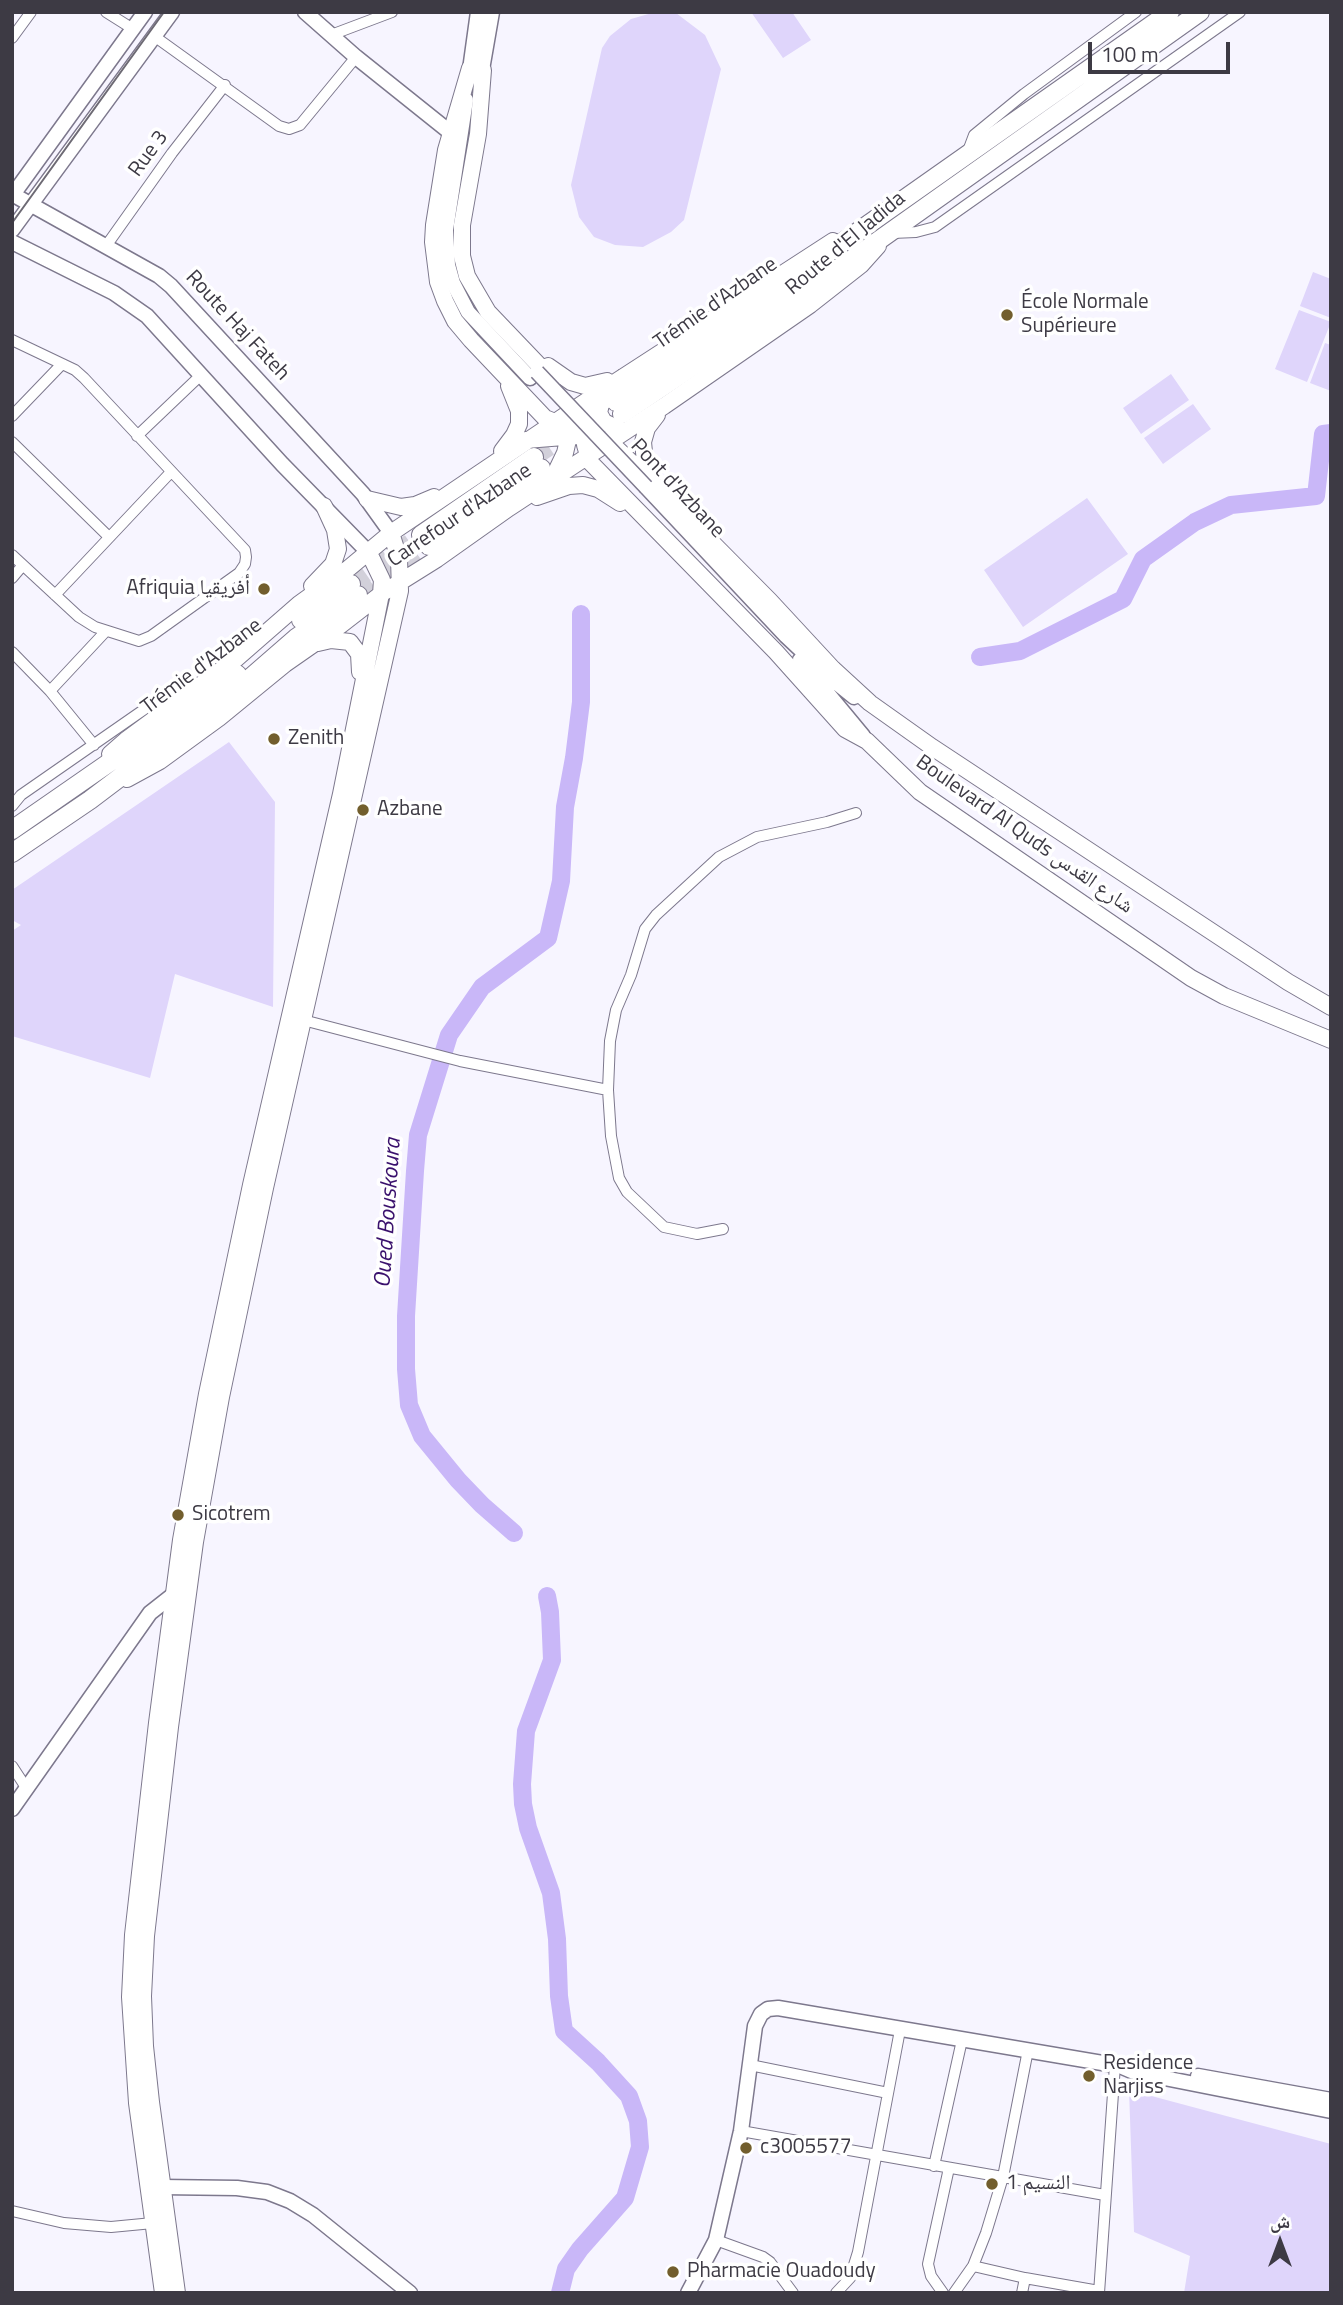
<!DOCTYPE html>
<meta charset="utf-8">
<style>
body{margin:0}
#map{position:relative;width:1343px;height:2305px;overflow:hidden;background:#f7f5ff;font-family:"Titillium Web","Noto Naskh Arabic",sans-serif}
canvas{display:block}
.frame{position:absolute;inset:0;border:14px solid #3d3a44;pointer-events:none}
.north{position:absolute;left:1245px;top:2207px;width:70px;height:70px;-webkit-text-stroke:5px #fff;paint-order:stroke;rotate:0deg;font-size:19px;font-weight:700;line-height:28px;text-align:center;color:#3d3a44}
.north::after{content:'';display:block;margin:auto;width:24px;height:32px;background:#3d3a44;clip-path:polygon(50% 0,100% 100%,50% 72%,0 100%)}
.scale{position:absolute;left:1088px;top:42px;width:142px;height:32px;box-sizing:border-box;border:4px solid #3d3a44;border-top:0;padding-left:9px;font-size:21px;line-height:24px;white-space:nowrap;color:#3d3a44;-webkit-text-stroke:5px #fff;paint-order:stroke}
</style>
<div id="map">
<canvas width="1343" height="2305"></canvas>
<div class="frame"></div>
<div class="north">ش</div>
<div class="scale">100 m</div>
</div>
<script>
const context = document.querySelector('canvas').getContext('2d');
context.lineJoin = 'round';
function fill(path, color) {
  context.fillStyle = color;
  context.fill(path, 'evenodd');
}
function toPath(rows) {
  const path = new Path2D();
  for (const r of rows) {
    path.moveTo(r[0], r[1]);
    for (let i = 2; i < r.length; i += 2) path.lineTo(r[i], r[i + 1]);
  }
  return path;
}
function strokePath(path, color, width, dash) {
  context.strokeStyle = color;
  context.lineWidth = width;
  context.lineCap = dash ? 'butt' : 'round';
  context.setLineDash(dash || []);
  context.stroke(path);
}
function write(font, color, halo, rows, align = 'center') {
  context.font = font + ' "Titillium Web","Noto Naskh Arabic",sans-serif';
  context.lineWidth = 7;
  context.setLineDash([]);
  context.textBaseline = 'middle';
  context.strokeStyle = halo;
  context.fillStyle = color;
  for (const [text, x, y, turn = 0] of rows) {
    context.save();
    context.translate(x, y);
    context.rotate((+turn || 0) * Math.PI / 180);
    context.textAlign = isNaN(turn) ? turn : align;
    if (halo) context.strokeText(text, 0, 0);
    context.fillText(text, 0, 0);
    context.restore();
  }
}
fill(toPath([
 [751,12,792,12,811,40,783,58],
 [652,13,676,13,705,35,721,69,684,220,671,232,643,247,615,245,594,237,579,217,571,185,602,48,610,36,631,19],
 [1313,272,1331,279,1331,318,1300,306],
 [1299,310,1331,322,1307,382,1275,369],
 [1325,343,1331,345,1331,391,1310,383],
 [1171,374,1189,400,1141,434,1123,408],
 [1193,404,1211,429,1163,464,1144,438],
 [1087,498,1128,554,1023,627,984,570],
 [229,742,275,802,273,1007,175,974,150,1078,12,1036,12,931,21,925,12,920,12,890],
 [1129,2090,1331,2144,1331,2293,1184,2293,1190,2256,1134,2232]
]), '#dfd5fb');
strokePath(toPath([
 [980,657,1020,651,1123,599,1143,559,1195,522,1231,505,1316,496,1323,434,1331,433],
 [514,1533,482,1505,458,1480,422,1436,409,1405,406,1369,406,1316,415,1171,418,1135,449,1035,482,987,548,938,561,881,565,807,574,758,581,702,581,614],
 [547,1596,550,1612,552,1660,526,1731,522,1784,523,1804,528,1828,551,1893,557,1939,559,1996,564,2031,598,2062,629,2096,638,2121,640,2147,625,2198,580,2249,566,2269,560,2293]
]), '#c9b7f8', 18);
strokePath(toPath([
 [534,457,570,433],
 [351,584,421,535],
 [358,595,429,546]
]), '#d2d0da', 18, [18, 9]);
const street = toPath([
 [106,12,133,29],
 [331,35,392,12],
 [154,36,279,126,289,129,300,125,356,57],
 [12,38,31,12],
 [968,151,974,135,1024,94,1136,12],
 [892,233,916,232,935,227,1240,12],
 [106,246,172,153,225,85],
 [12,340,75,370,84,378,245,550,246,557,245,564,239,573,151,636,139,641,95,627,79,617,12,555],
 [12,416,62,364],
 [137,436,201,375],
 [12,442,109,537],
 [12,578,23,565],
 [55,595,171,472],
 [12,652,50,691,94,745],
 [50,691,106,631],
 [12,806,21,795,175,688,190,692],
 [303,1020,460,1061,608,1090],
 [723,1229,697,1234,664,1227,627,1192,619,1178,611,1136,608,1090,610,1041,616,1010,631,975,645,929,656,915,719,857,757,837,827,822,856,813],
 [12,1766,27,1789],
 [750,2065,888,2093],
 [741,2131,1105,2195],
 [934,2166,962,2040],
 [12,2211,64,2223,111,2227,153,2223],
 [716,2240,763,2257,770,2262,793,2293],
 [973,2266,1025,2278,1099,2291],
 [836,2293,850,2278,858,2252,900,2030],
 [943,2293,931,2276,928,2264,949,2168],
 [954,2293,973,2266,986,2233,1003,2177,1028,2050],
 [1022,2293,1025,2278],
 [1099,2293,1115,2065]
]);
const secondary = toPath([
 [305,12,356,57,451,133],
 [469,77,478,12],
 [480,81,492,12],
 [466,100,446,230,448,265,453,283,468,312,530,378],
 [12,194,159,276,171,286,363,494,391,533],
 [12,196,145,12],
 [12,230,172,12],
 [12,242,114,293,147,316,282,464,369,553],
 [646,487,786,636,833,680,854,697],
 [800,660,863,736],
 [12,1809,150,1613,178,1591],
 [1198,2076,1331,2100],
 [161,2187,237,2188,267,2192,290,2201,313,2215,410,2293],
 [688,2293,716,2240,741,2131,755,2026,761,2014,768,2009,778,2008,1120,2066,1134,2072,1331,2111]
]);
const primary = toPath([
 [470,68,446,150,434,225,433,242,438,282,445,301,455,321,471,340,545,418,560,424],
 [483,70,478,134,462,225,462,256,467,276,488,312,553,380],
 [548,366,571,382,585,386,607,381],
 [623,377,592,416,585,445,590,462,776,652,845,729,867,741,920,792,1191,978,1224,996,1331,1040],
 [601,404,599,413,604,422,621,430],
 [526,440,576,436,597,437,610,442,654,484,770,601,833,669,870,703,932,747,1288,982,1331,1007],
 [502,451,514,435,519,424,519,411,509,386],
 [553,478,565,453,571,427],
 [652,478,645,462,643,442,647,428,657,415],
 [537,497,569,486,583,485,598,489,620,503],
 [367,499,401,507,415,505,434,497],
 [312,586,333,564,338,549,335,530,324,506],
 [318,643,331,640,350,642,359,654,360,672],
 [110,754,126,740,236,659,299,604,349,568,391,533,594,396,833,241],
 [127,779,160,761,219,718,285,664,341,625,381,594,437,559,509,508,664,406,810,305,861,265,878,246],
 [163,2293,137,2103,130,1997,133,1935,157,1723,181,1540,207,1394,251,1185,341,794,381,594,382,580,369,553],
 [177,2293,151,2102,145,2046,143,1996,146,1936,170,1727,195,1542,221,1397,265,1188,400,591,399,558,391,533]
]);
const highway = toPath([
 [616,402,1170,12],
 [622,414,851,260,1200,12],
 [421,535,534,457],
 [429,546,541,468],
 [301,620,351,584],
 [12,830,237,674],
 [12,853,90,800,242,685,296,638,358,595]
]);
strokePath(street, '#7d788d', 12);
strokePath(secondary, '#7d788d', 17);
strokePath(primary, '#7d788d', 18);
strokePath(highway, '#7d788d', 20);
strokePath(street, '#fff', 10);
strokePath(secondary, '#fff', 14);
strokePath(primary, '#fff', 16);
strokePath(highway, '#fff', 18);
strokePath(toPath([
 [12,223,164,12]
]), '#6d6a74', 2);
const secondaryBridge = toPath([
 [537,372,646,487]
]);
strokePath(secondaryBridge, '#7d788d', 17, []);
strokePath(secondaryBridge, '#fff', 14);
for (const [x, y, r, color] of [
 [1007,315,7,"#725e2d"],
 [264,589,7,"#725e2d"],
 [274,739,7,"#725e2d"],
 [363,810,7,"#725e2d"],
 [178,1515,7,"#725e2d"],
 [1089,2076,7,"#725e2d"],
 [746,2148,7,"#725e2d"],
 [992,2184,7,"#725e2d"],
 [673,2272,7,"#725e2d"]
]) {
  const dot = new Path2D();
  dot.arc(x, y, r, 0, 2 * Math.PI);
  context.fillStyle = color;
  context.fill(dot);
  strokePath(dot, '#fff', 2.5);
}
write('21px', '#3d3a44', '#fff', [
 ["Rue 3",149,154,-54],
 ["Route d'El Jadida",846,244,-40],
 ["Trémie d'Azbane",716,304,-35],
 ["Route Haj Fateh",237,326,47],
 ["Pont d'Azbane",677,489,47],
 ["Carrefour d'Azbane",460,516,-34],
 ["Trémie d'Azbane",202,667,-37],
 ["Boulevard Al Quds شارع القدس",1024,835,35]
]);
write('21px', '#3d3a44', '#fff', [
 ["École Normale",1021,303],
 ["Supérieure",1021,327],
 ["Afriquia أفريقيا",250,589,"right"],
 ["Zenith",288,739],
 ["Azbane",377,810],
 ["Sicotrem",192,1515],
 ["Residence",1103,2064],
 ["Narjiss",1103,2088],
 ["c3005577",760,2148],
 ["النسيم 1",1006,2184],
 ["Pharmacie Ouadoudy",687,2272]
], 'left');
write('italic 23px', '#3a116d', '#fff', [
 ["Oued Bouskoura",389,1213,-86]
]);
</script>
